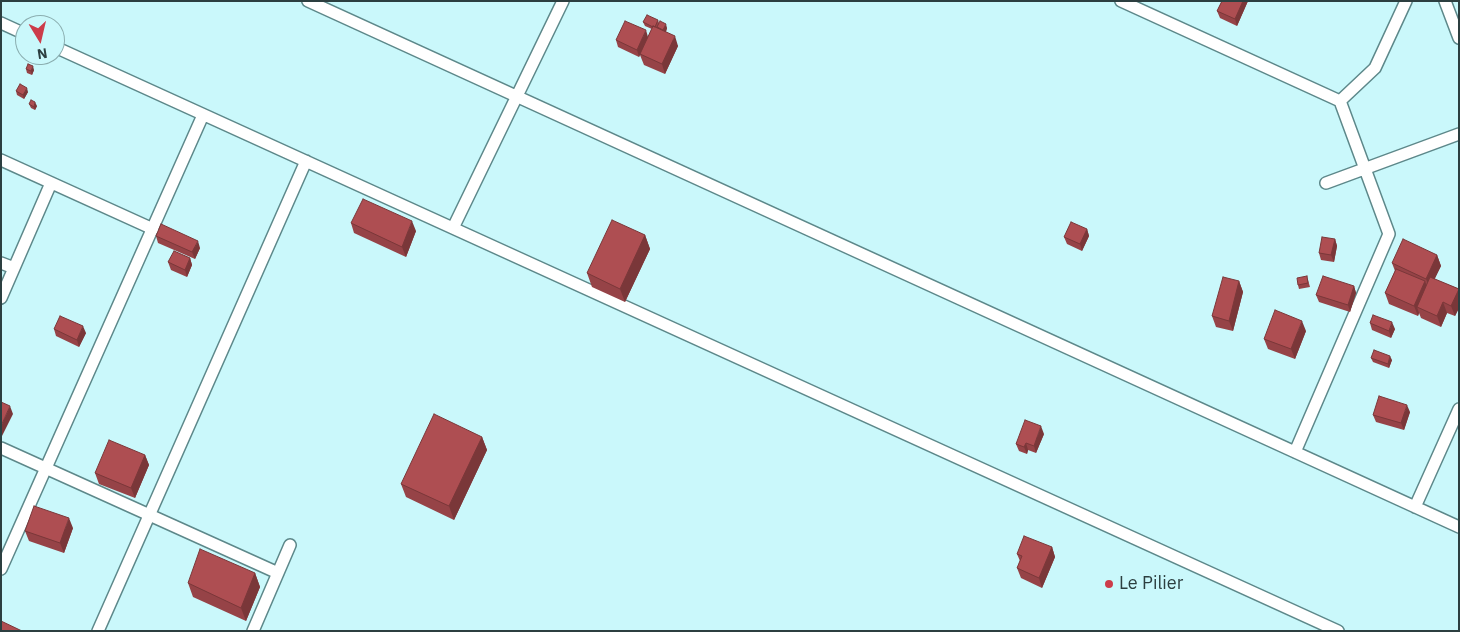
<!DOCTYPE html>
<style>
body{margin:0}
#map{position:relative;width:1460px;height:632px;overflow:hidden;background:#caf8fb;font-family:"IBM Plex Sans",sans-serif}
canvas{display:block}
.frame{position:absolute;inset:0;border:2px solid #2c3f40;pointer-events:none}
.north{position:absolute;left:15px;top:15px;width:50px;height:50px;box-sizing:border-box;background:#caf8fb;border:1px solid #8baeb0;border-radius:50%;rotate:171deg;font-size:14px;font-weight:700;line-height:20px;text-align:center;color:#2c3f40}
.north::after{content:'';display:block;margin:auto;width:18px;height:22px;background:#cc3c4a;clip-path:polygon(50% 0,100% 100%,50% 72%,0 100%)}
</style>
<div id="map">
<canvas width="1460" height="632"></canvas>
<div class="frame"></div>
<div class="north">N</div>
</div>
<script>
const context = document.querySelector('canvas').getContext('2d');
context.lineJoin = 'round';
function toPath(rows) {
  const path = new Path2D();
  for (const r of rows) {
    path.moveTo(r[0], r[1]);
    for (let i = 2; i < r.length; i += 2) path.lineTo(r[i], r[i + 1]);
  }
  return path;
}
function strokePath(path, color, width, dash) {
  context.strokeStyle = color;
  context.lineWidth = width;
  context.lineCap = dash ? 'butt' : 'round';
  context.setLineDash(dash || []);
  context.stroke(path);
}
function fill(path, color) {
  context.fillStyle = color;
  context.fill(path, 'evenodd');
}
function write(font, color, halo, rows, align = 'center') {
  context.font = font + ' "IBM Plex Sans",sans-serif';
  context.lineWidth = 5;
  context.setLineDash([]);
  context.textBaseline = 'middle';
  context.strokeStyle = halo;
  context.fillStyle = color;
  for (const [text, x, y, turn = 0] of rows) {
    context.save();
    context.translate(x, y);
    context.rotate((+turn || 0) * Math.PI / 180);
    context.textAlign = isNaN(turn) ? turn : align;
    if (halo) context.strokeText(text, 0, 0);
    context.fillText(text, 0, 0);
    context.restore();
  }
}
const street = toPath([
 [308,1,1459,527],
 [1121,1,1340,101,1389,234,1295,452],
 [1445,1,1459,38],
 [1,23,25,34],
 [55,47,1338,631],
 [1340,101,1375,68,1406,1],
 [1,160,153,229],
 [1326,183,1459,134],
 [453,228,563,1],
 [1,263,14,268],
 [1,298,51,183],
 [1,448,278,573],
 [1415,507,1459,409],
 [1,569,203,115],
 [98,631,306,161],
 [253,631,290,545]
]);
strokePath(street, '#5d888a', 14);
strokePath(street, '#fff', 11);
fill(toPath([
 [1222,1,1248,1,1237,26,1220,18,1217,11],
 [658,20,659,23,667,28,666,32,678,46,665,74,644,65,640,55,639,57,618,47,616,40,648,37,652,29,645,26,643,22],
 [26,69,34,70,32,75,27,73],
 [16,91,28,92,24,99,17,95],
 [29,104,37,106,35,110,31,108],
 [351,223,416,231,406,257,354,233],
 [1087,229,1089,236,1082,251,1067,244,1064,237],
 [645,235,650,249,625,302,592,287,587,273],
 [156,236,200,248,195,259,158,243],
 [1335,239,1337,246,1334,262,1321,260,1319,253],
 [1437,255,1441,266,1434,279,1459,289,1459,308,1455,316,1447,313,1441,327,1421,318,1419,313,1418,316,1389,304,1385,293,1395,271,1392,263],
 [190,258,192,265,187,277,171,270,168,262],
 [1308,280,1310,287,1299,289,1298,285],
 [1239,281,1243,292,1233,331,1216,327,1212,316],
 [1354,286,1356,293,1350,312,1319,302,1316,295],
 [1370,323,1395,329,1391,338,1372,330],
 [54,329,86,333,79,347,56,336],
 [1306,331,1295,359,1268,349,1264,339],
 [1371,358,1392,360,1389,368,1373,362],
 [1410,412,1404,430,1376,422,1373,415],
 [1044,434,1036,453,1028,450,1027,454,1019,451,1016,444],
 [482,437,487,450,454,520,406,497,401,484],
 [145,455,149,465,135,498,99,484,95,473],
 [73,528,64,553,29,541,25,531],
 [1052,547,1055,557,1042,588,1021,578,1017,568,1020,561,1017,554],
 [255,573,260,587,246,621,193,597,188,583]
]), '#964347');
fill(toPath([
 [1243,1,1248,1,1237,26,1235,19],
 [666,24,667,28,665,34,663,30],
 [646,30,648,37,639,57,637,50],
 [675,36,678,46,665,74,662,64],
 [33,66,34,70,32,75,31,71],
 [27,88,28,92,24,99,23,95],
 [35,102,37,106,35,110,34,107],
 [412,221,416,231,406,257,402,247],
 [1087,229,1089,236,1082,251,1080,244],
 [645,235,650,249,625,302,620,289],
 [1335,239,1337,246,1334,262,1331,255],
 [198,241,200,248,195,259,192,252],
 [1437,255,1441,266,1430,289,1426,279],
 [190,258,192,265,187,277,185,270],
 [1239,281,1243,292,1233,331,1229,321],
 [1425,281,1429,292,1417,307,1419,313,1418,316,1414,306],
 [1354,286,1356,293,1350,312,1348,305],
 [1459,289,1459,308,1455,316,1451,306],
 [1443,302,1447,313,1441,327,1437,316],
 [1302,321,1306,331,1295,359,1291,349],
 [1392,322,1395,329,1391,338,1389,331],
 [83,326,86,333,79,347,77,340],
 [1390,356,1392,360,1389,368,1388,364],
 [1407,405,1410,412,1404,430,1401,423],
 [10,406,13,414,2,436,1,433,1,426],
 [1041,426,1044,434,1036,453,1034,446],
 [482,437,487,450,454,520,449,506],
 [1026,443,1028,450,1027,454,1024,447],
 [145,455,149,465,135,498,131,488],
 [69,518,73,528,64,553,60,543],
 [1052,547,1055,557,1042,588,1039,578],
 [255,573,260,587,246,621,241,608]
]), '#7a3739');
const building = toPath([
 [1222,1,1243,1,1235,19,1217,11,1222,1],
 [647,15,658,20,655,27,653,26,653,27,643,22,647,15],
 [625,21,646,30,637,50,616,40,625,21],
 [660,21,666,24,663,30,657,27,660,21],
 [653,26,675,36,662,64,640,54,653,26],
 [28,64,33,66,31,71,26,69,28,64],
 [20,84,27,88,23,95,16,91,20,84],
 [31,100,35,102,34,107,29,104,31,100],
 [363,199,412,221,402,247,351,223,363,199],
 [612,220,645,235,620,289,587,273,612,220],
 [1071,222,1087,229,1080,244,1064,237,1071,222],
 [161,224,198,241,192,252,156,236,161,224],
 [1322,237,1335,239,1331,255,1319,253,1322,237],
 [1403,239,1437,255,1426,279,1392,263,1403,239],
 [174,251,190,258,185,270,168,262,174,251],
 [1396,269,1425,281,1414,306,1385,293,1396,269],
 [1307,276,1308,283,1298,285,1297,278,1307,276],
 [1323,276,1354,286,1348,305,1316,295,1323,276],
 [1223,277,1239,281,1229,321,1212,316,1223,277],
 [1430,277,1459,289,1451,306,1443,302,1437,316,1417,307,1430,277],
 [1275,310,1302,321,1291,349,1264,339,1275,310],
 [1373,315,1392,322,1389,331,1370,323,1373,315],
 [60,316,83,326,77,340,54,329,60,316],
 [1374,350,1390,356,1388,364,1371,358,1374,350],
 [1379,396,1407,405,1401,423,1373,415,1379,396],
 [1,402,10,406,1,426,1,402],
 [434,414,482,437,449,506,401,484,434,414],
 [1025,420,1041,426,1034,446,1026,443,1024,447,1016,444,1025,420],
 [109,440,145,455,131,488,95,473,109,440],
 [34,506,69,518,60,543,25,531,34,506],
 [1024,536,1052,547,1039,578,1017,568,1022,556,1017,554,1024,536],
 [200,549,255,573,241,608,188,583,200,549],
 [1,621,22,631,1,631,1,621]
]);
fill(building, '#ae4e52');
strokePath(building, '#7a3739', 1);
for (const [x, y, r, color] of [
 [1109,584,5,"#cc3c4a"]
]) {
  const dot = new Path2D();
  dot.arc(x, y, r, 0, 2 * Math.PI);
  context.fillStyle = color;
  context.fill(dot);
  strokePath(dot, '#caf8fb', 2);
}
write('18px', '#2c3f40', '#caf8fb', [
 ["Le Pilier",1119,584]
], 'left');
</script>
